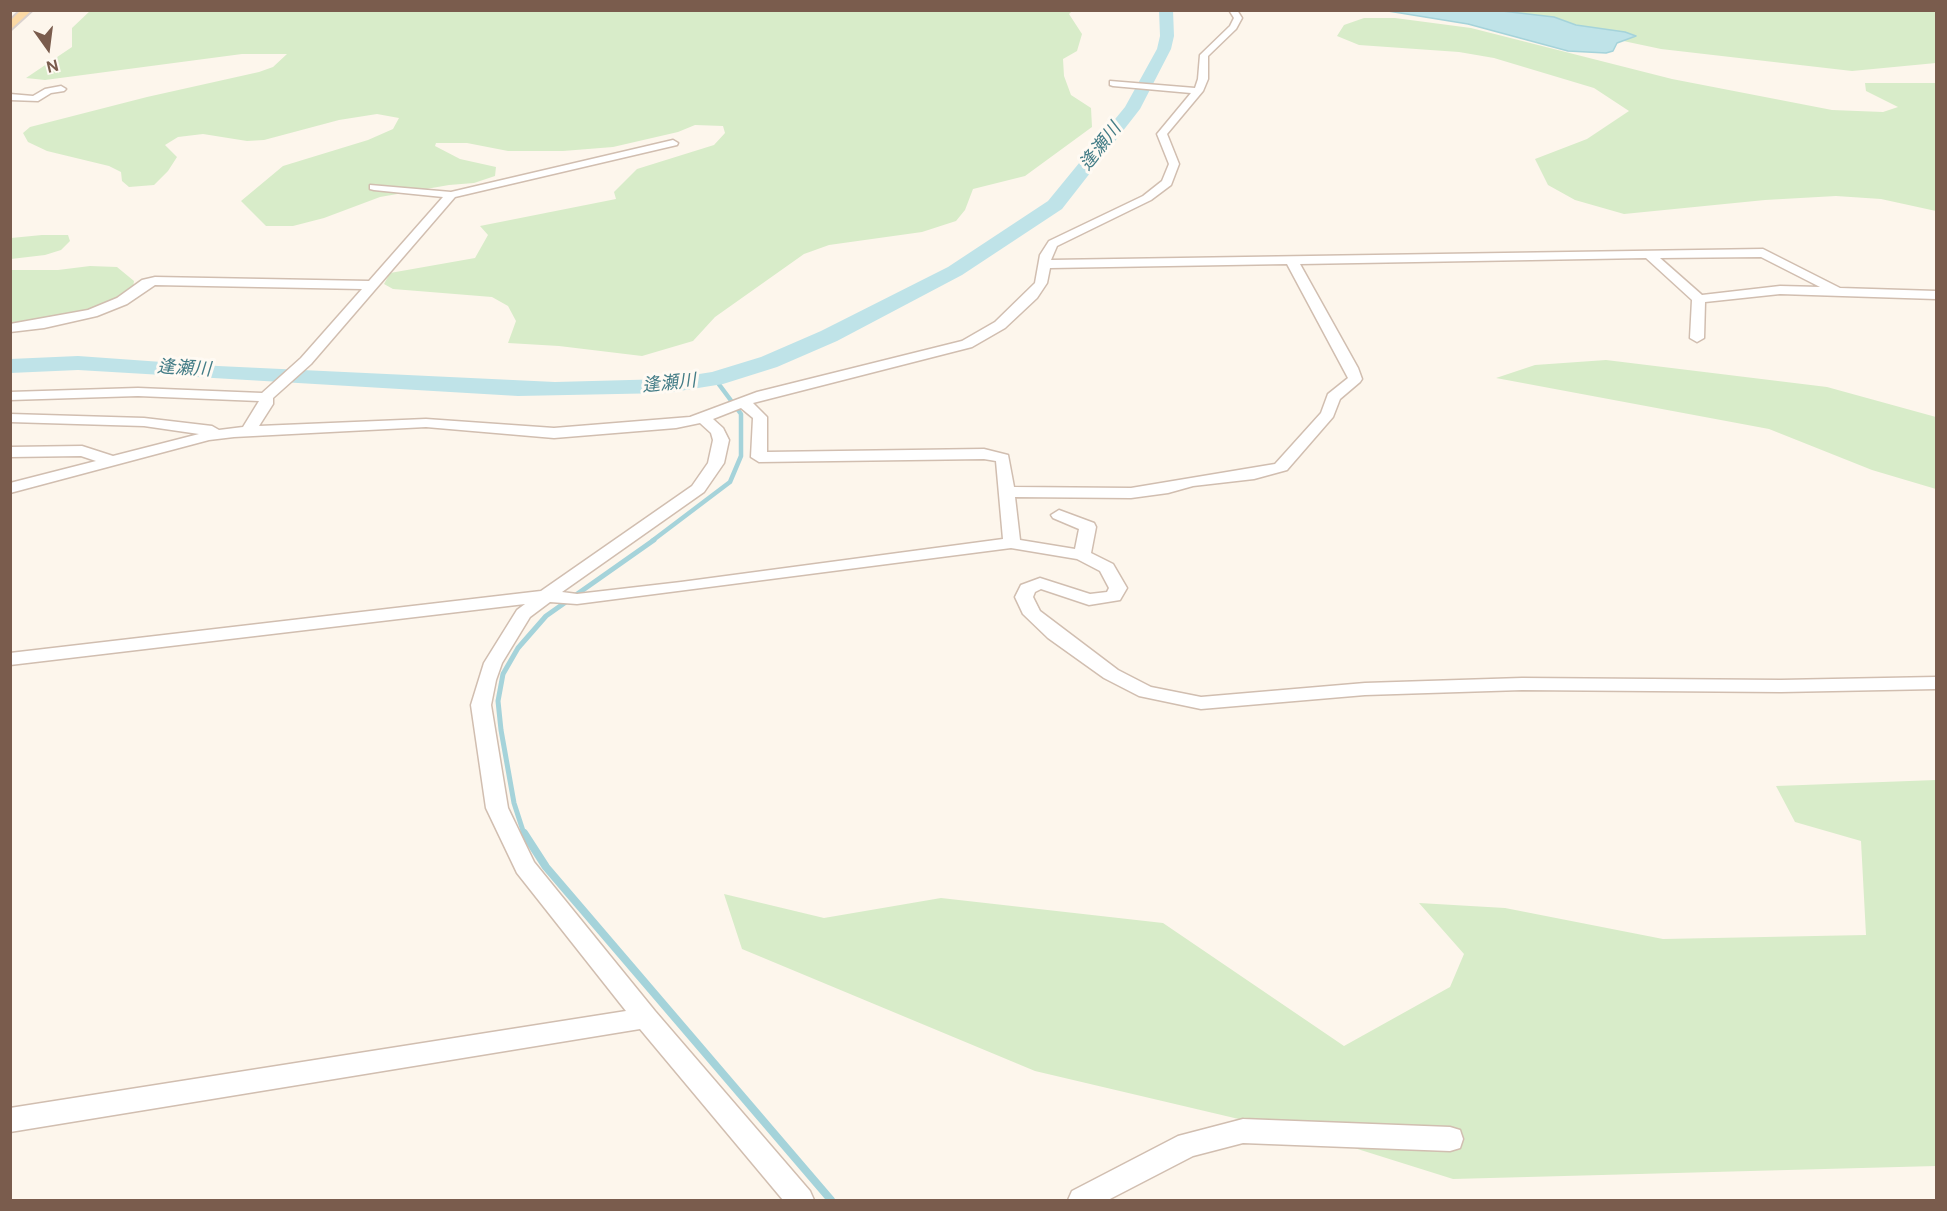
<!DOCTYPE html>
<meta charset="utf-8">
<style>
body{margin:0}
#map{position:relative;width:1947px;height:1211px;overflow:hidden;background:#fdf6ec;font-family:"DM Sans",sans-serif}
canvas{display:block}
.frame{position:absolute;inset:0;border:12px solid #7a5c4d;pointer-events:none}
.north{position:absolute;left:18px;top:18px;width:60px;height:60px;-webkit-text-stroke:4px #fffaf3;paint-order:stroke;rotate:166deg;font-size:16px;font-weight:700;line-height:24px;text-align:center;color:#7a5c4d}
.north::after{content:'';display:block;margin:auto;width:21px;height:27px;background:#7a5c4d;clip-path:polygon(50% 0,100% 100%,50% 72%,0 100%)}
</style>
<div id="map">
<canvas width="1947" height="1211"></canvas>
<div class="frame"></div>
<div class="north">N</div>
</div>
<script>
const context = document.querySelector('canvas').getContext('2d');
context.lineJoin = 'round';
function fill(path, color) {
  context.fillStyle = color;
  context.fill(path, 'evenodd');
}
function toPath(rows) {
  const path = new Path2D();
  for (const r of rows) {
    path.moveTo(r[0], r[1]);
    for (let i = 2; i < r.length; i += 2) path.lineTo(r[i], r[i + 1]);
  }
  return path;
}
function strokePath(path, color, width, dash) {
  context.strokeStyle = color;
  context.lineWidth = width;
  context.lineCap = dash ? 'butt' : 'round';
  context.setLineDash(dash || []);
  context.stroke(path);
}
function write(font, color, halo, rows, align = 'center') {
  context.font = font + ' "DM Sans","Noto Sans JP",sans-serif';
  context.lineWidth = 6;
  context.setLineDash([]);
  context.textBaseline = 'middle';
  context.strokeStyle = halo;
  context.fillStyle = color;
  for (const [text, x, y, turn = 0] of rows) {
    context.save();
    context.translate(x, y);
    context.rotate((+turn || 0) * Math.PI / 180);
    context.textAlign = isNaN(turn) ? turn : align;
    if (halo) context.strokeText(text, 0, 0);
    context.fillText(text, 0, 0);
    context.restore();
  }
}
fill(toPath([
 [91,10,1072,11,1069,14,1082,34,1077,51,1063,59,1064,76,1071,95,1091,108,1092,127,1025,176,973,189,965,210,956,221,922,232,829,245,804,254,715,317,693,341,642,356,559,346,508,343,516,321,508,306,492,297,393,289,384,284,390,273,475,258,488,235,480,226,616,199,614,192,637,169,714,145,725,133,723,126,695,125,678,132,613,147,563,151,508,151,467,143,436,143,435,146,460,159,496,167,495,176,474,183,449,185,380,197,324,218,293,226,266,226,241,201,283,166,368,140,393,129,399,118,377,114,339,120,264,140,247,141,203,134,178,137,165,145,177,157,168,171,154,185,129,187,122,181,121,172,109,166,47,151,28,142,23,133,30,127,147,97,259,72,273,67,287,54,242,54,45,80,26,78,72,47,72,28],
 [1510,11,1936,11,1936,63,1852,71,1661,49,1595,35],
 [1364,18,1395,18,1471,28,1672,79,1832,110,1883,112,1898,107,1866,91,1865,83,1936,83,1936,211,1881,199,1836,196,1765,200,1624,214,1575,200,1548,185,1535,159,1587,139,1629,111,1594,88,1494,58,1459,52,1359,45,1337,36,1344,25],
 [42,235,68,235,70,241,61,250,45,255,11,259,11,238],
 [90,266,117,267,134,281,133,288,114,300,79,313,11,324,10,270,58,270],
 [1606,360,1827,387,1936,417,1936,489,1872,470,1769,429,1496,378,1535,365],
 [1936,780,1936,1166,1453,1179,1332,1141,1035,1071,742,949,724,894,824,918,941,898,1163,923,1344,1046,1450,987,1464,954,1419,903,1505,908,1663,939,1866,935,1861,841,1795,822,1776,786]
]), '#d8ecc9');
const water = toPath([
 [1502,11,1554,17,1576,25,1625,32,1636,36,1617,43,1613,51,1606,53,1568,51,1468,24,1388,11,1502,11]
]);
fill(water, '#bfe3e8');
strokePath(water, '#a5d3da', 1.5);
strokePath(toPath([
 [652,541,730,482,741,456,741,414,715,379]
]), '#a5d3da', 4.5);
strokePath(toPath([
 [524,834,514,803,501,730,498,701,503,674,518,648,546,616,654,540]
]), '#a5d3da', 5);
strokePath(toPath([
 [524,833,546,867,831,1200]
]), '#a5d3da', 8);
fill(toPath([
 [1159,10,1173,10,1174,36,1171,49,1140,109,1062,209,962,275,837,341,777,367,723,384,667,393,518,396,78,370,10,373,10,359,78,356,218,366,555,382,667,379,712,372,761,357,821,331,948,267,1048,201,1125,107,1157,49,1160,36,1159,10]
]), '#bfe3e8');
const minor = toPath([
 [1229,10,1237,10,1242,18,1236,29,1208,56,1208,79,1203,91,1167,134,1179,164,1171,185,1151,200,1057,246,1051,260,1763,249,1840,288,1936,291,1936,299,1780,294,1705,302,1704,338,1697,342,1690,338,1692,300,1646,258,1300,264,1358,368,1362,379,1360,382,1340,399,1333,417,1287,470,1254,479,1193,486,1168,493,1131,498,1015,497,1020,540,1075,549,1079,529,1053,518,1051,515,1059,510,1094,523,1096,527,1091,553,1113,564,1127,588,1120,600,1089,605,1041,589,1035,592,1033,597,1040,611,1118,670,1151,687,1201,697,1365,683,1522,678,1781,680,1936,677,1936,689,1781,692,1522,690,1365,695,1201,709,1139,696,1104,678,1048,638,1023,614,1015,597,1021,585,1040,578,1090,594,1107,592,1109,588,1100,571,1077,559,1011,548,577,604,550,602,530,617,502,663,496,680,491,705,508,808,534,862,655,1011,810,1191,814,1200,783,1200,640,1029,10,1132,10,1108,626,1011,517,873,486,808,471,705,484,663,517,610,525,604,10,665,10,653,541,591,692,486,708,463,713,440,711,433,700,423,676,428,554,438,426,427,234,437,209,440,10,493,10,483,96,461,81,456,10,457,10,447,82,446,113,456,199,434,144,426,10,422,10,414,144,418,212,426,219,430,243,427,259,401,138,396,10,400,10,392,138,388,262,393,301,358,362,289,155,285,127,304,97,316,44,328,10,332,10,324,88,310,117,298,142,280,155,277,369,281,443,197,374,190,370,189,370,185,451,192,673,140,678,143,677,145,455,197,311,364,273,398,273,404,259,426,426,419,554,428,690,417,757,392,962,341,995,322,1035,283,1040,255,1049,241,1143,196,1162,181,1169,164,1157,134,1191,93,1113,86,1110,85,1110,81,1195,88,1198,79,1200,55,1230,26,1234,18,1229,10],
 [1761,257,1820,287,1780,286,1702,295,1660,258,1761,257],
 [1287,264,1348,378,1328,394,1321,413,1275,464,1131,488,1014,487,1008,455,984,449,767,452,767,417,753,403,972,347,1005,328,1037,298,1047,283,1050,268,1287,264],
 [741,408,753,418,751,457,759,462,984,459,996,461,1003,539,681,582,577,594,562,592,704,492,724,463,729,440,723,428,713,419,741,408],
 [61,86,66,89,64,91,51,93,38,101,10,100,10,94,33,96,45,89,61,86],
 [1243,1119,1450,1127,1460,1130,1463,1139,1460,1148,1450,1151,1243,1143,1193,1156,1108,1200,1068,1200,1072,1191,1178,1136,1243,1119]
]);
const major = toPath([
 [21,10,32,10,10,30,10,21,21,10]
]);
strokePath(minor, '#d1beb0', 3);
strokePath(major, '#dad1cd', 4);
fill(minor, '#fff');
fill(major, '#fbd9a5');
write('italic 18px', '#437c86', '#fffaf3', [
 ["逢瀬川",1101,147,-52],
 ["逢瀬川",184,369,3],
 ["逢瀬川",669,384,-6]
]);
</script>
